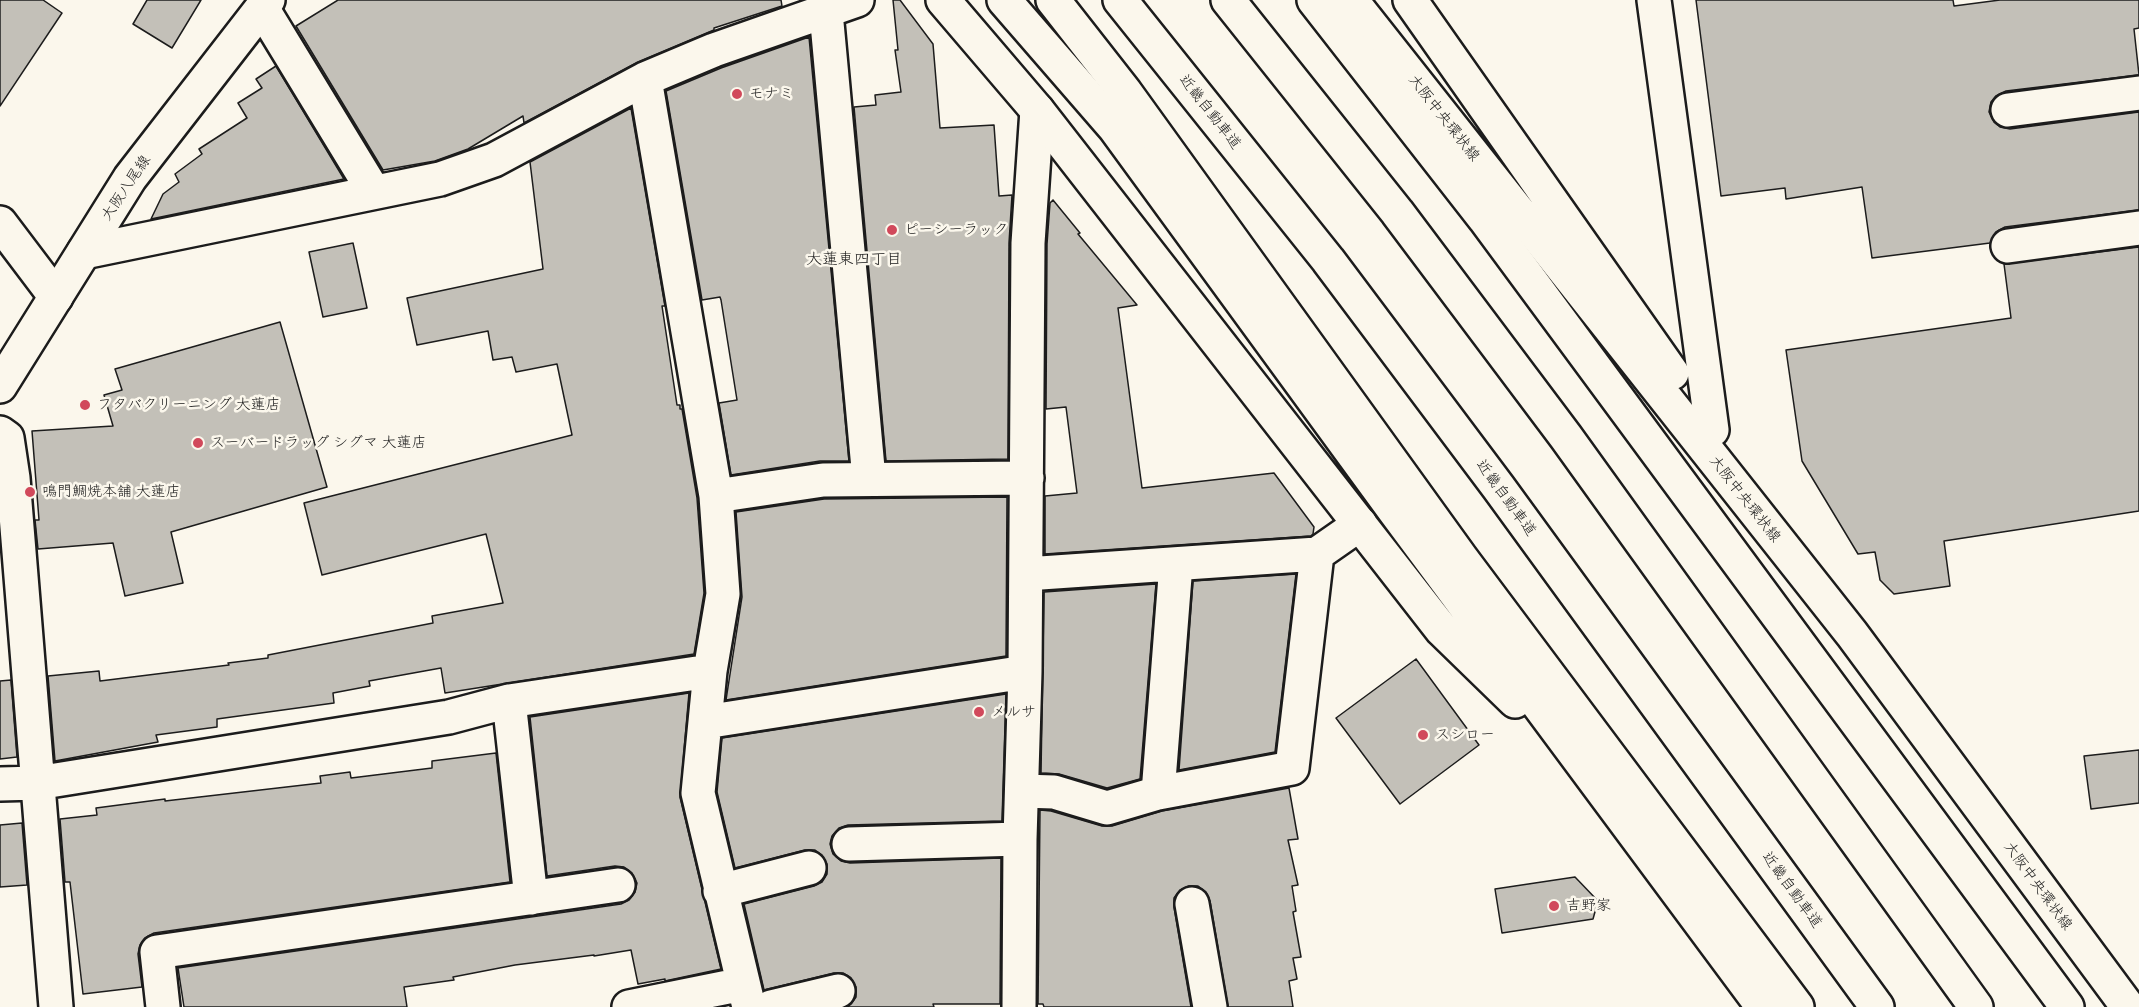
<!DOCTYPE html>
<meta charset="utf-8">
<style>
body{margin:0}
canvas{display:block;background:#fbf7ec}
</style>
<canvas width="2139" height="1007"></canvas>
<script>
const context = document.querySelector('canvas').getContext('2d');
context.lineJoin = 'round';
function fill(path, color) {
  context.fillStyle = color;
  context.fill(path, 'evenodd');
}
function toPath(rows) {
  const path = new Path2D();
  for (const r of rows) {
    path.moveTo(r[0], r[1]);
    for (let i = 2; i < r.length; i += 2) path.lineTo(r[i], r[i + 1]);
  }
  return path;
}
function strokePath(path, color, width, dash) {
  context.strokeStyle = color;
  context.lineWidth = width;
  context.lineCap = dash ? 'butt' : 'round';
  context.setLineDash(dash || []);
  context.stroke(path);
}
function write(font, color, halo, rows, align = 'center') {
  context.font = font + ' Delius,"Klee One",sans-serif';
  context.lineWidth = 5;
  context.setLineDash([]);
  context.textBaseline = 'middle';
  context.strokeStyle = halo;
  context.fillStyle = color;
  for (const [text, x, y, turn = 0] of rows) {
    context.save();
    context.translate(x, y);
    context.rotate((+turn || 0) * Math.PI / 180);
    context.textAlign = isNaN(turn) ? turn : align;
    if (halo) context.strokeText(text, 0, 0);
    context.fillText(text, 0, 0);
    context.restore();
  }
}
const building = toPath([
 [0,0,43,0,62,13,0,106,0,0],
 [147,0,201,0,172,48,133,24,147,0],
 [338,0,781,0,782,6,714,28,714,30,638,62,524,123,523,116,468,149,435,161,383,170,296,26,338,0],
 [893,0,900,0,933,44,940,128,994,125,999,196,1012,195,1009,243,1008,459,886,461,854,107,876,105,875,95,901,92,895,50,898,50,893,0],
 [1696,0,1953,0,1954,6,2000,0,2139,0,2139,28,2134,29,2139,75,2006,91,1996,96,1991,102,1989,112,1994,122,2000,127,2010,129,2139,112,2139,210,2005,227,1996,232,1990,243,1872,258,1862,187,1786,199,1785,188,1721,196,1696,0],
 [809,37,849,461,820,461,731,475,719,403,737,400,721,300,720,297,702,300,666,91,721,68,809,37],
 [276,66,344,179,151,219,163,194,179,182,175,174,202,154,199,149,247,118,238,103,262,88,256,79,276,66],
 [631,108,665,306,662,306,677,405,680,405,680,409,682,409,697,498,704,593,694,654,445,693,441,668,369,681,370,686,333,693,334,703,217,719,217,727,156,735,158,742,55,761,48,676,99,671,100,681,229,665,228,663,268,658,268,655,433,623,432,616,503,603,486,534,322,575,304,503,572,435,557,364,516,372,512,357,493,360,488,331,417,345,407,298,543,269,530,162,631,108],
 [1053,200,1080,233,1078,234,1137,305,1118,308,1142,488,1274,473,1314,527,1313,534,1311,536,1045,554,1045,496,1077,493,1066,407,1046,409,1047,244,1050,203,1053,200],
 [353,243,367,308,323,317,309,252,353,243],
 [2139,247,2139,511,1944,541,1950,586,1894,594,1880,580,1875,552,1858,554,1802,461,1786,350,2011,318,2004,264,2139,247],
 [280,322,327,487,171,532,183,583,125,596,113,543,38,549,35,520,39,520,32,431,113,426,104,395,122,390,115,369,280,322],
 [1007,497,1006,656,726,700,742,597,736,512,824,499,1007,497],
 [1296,574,1275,752,1179,770,1193,581,1296,574],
 [1156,584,1140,779,1107,788,1059,774,1041,773,1044,592,1156,584],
 [1416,659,1479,745,1400,804,1336,718,1416,659],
 [11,680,17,757,0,759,0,681,11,680],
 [689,693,680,797,721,969,665,981,665,979,638,984,631,950,594,956,594,955,515,965,453,977,454,980,404,987,407,1007,184,1007,178,968,621,904,629,900,635,892,637,883,632,873,624,867,615,866,547,876,530,717,689,693],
 [1006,694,1002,821,848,825,839,828,832,836,830,844,833,854,841,861,850,863,1001,858,1000,1004,933,1004,934,1007,847,1007,851,1004,856,997,856,987,851,978,843,973,834,973,764,990,744,904,814,886,822,882,827,874,827,864,822,855,815,850,805,850,735,868,717,792,722,738,1006,694],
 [2139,750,2139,803,2091,809,2084,756,2139,750],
 [496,753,510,882,154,933,145,938,140,945,138,954,142,987,83,994,70,882,65,882,60,819,97,815,96,808,165,799,165,801,321,783,320,776,350,772,351,778,432,768,432,761,496,753],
 [1289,788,1298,839,1288,840,1298,885,1292,886,1296,911,1293,912,1301,957,1293,958,1297,979,1289,981,1293,1007,1228,1007,1210,901,1206,892,1198,886,1189,886,1180,890,1174,898,1174,907,1191,1007,1044,1007,1043,1004,1038,1004,1040,810,1051,811,1102,826,1112,826,1162,811,1289,788],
 [22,823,27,885,0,887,0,825,22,823],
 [1575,877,1598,901,1593,919,1502,933,1495,889,1575,877]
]);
fill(building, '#c3c0b8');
strokePath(building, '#1c1c1c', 1.5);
const minor = toPath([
 [1654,0,1712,430],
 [262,8,374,192],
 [826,12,869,479],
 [645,79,716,496,723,594,710,671,698,793,749,1007],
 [2008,110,2139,93],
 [0,223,56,297],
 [2008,246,2139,228],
 [84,252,440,179,494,160,645,79,714,50,857,0],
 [0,433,7,438,13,478,56,1007],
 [716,496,823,480,1027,478],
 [1176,564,1158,793,1292,768,1317,554],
 [1026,574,1317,554,1360,524],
 [509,701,531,898],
 [705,722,1025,672],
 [0,784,37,783,449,717,509,701,710,671],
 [1022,791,1054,792,1107,808,1158,793],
 [849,844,1020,839],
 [720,891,809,868],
 [1192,904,1210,1007],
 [163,1007,157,952,618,885],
 [629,1007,743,984],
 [771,1007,838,991],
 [1019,1007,1020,839,1025,672,1028,243,1037,110]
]);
const major = toPath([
 [943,0,1037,110,1442,630,1515,701],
 [1004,0,1115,128,1394,510,1763,1007],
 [1351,0,1852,634,2128,1007],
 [1410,0,1672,373],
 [0,386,130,178,268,0]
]);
const highway = toPath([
 [1053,0,1125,92,1461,558,1797,1007],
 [1120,0,1328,260,1499,488,1877,1007],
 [1228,0,1397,212,1566,437,1976,1007],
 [1314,0,1485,219,2067,1007]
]);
strokePath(minor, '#1c1c1c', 38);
strokePath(major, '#1c1c1c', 38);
strokePath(highway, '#1c1c1c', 38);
strokePath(minor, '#fbf7ec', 33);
strokePath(major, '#fbf7ec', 33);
strokePath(highway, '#fbf7ec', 33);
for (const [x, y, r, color] of [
 [737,94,6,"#d1495b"],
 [892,230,6,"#d1495b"],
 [85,405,6,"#d1495b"],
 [198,443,6,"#d1495b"],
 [30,492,6,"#d1495b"],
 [979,712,6,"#d1495b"],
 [1423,735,6,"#d1495b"],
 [1554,906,6,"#d1495b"]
]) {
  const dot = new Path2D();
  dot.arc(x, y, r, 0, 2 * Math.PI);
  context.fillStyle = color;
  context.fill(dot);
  strokePath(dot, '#fbf7ec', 2);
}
write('15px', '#1c1c1c', '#fbf7ec', [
 ["モナミ",749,94],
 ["ピーシーラック",904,230],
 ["フタバクリーニング 大蓮店",97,405],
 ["スーバードラッグ シグマ 大蓮店",210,443],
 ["鳴門鯛焼本舗 大蓮店",42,492],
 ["メルサ",991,712],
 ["スシロー",1435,735],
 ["吉野家",1566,906]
], 'left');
write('15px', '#1c1c1c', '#fbf7ec', [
 ["近畿自動車道",1210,112,52],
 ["大阪中央環状線",1444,118,52],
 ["大阪八尾線",126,188,-56],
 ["近畿自動車道",1506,498,54],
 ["大阪中央環状線",1745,499,52],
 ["大阪中央環状線",2038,886,54],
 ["近畿自動車道",1792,890,54]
]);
write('16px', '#1c1c1c', '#fbf7ec', [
 ["大蓮東四丁目",854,259]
]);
</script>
